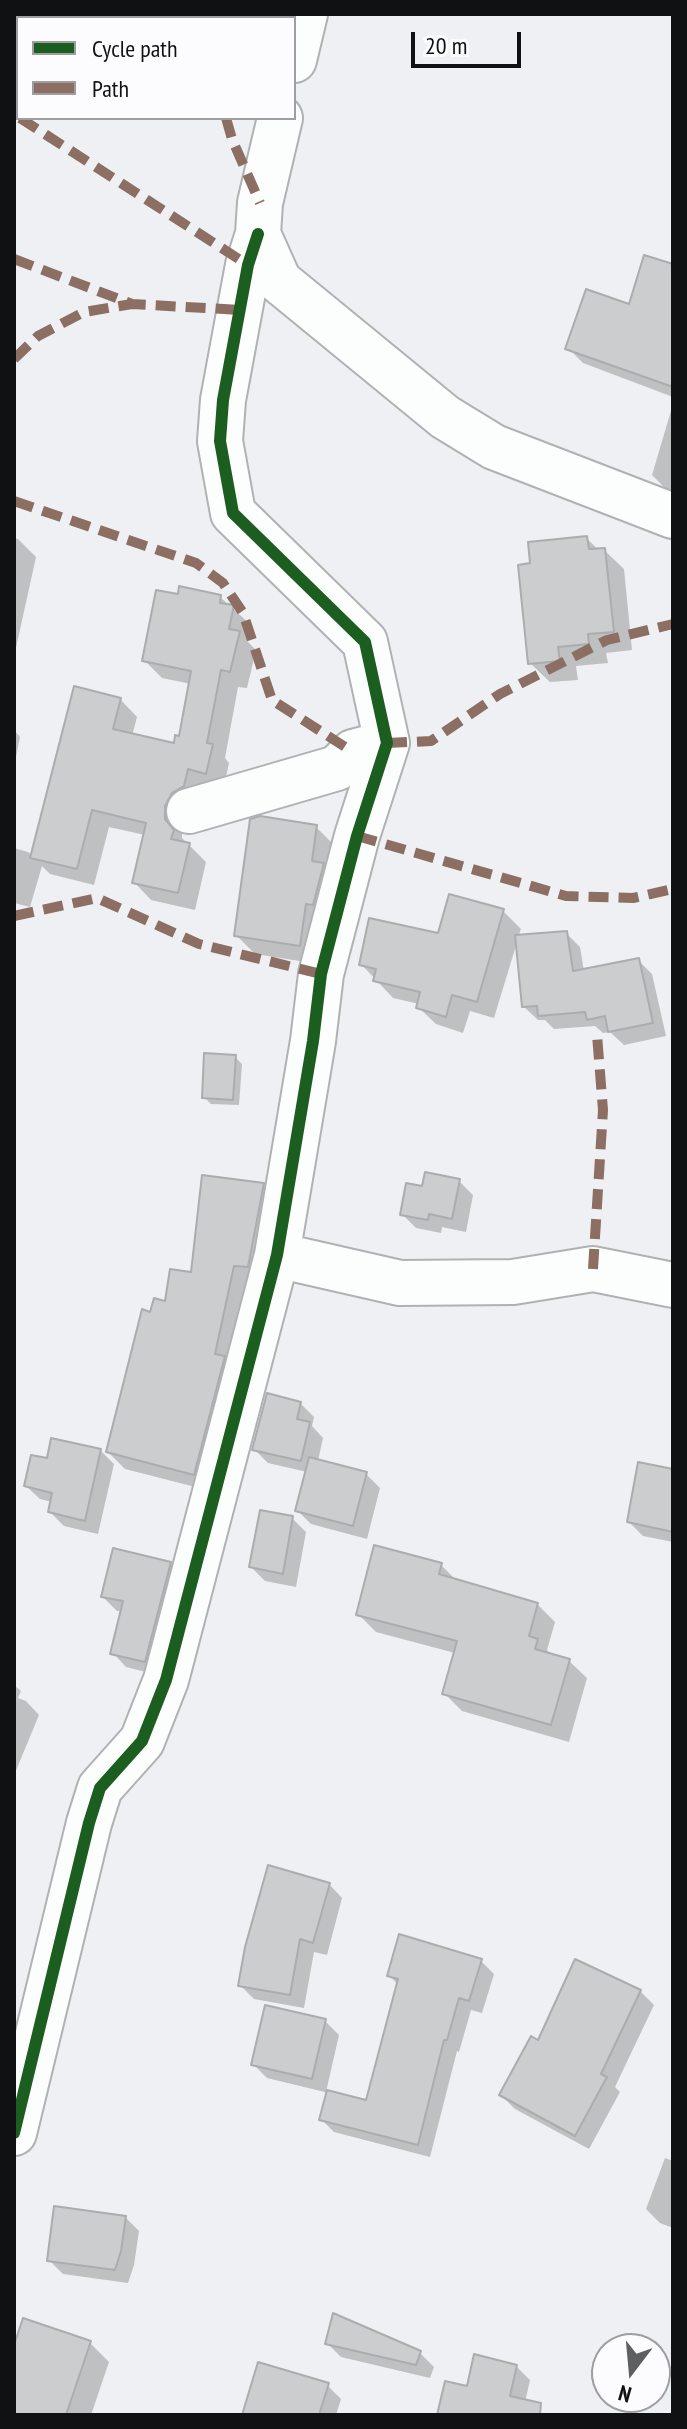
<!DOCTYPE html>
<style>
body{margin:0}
#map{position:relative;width:687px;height:2429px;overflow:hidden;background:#eef0f3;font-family:"PT Sans Narrow",sans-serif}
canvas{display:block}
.frame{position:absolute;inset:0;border:16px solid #101113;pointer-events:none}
.legend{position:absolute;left:16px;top:16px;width:280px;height:104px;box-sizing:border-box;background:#fcfcfe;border:2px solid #9e9ea0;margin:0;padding:10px 14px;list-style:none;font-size:24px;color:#101113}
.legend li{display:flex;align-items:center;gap:16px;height:40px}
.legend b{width:40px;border:2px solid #9e9ea0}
.north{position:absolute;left:591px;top:2333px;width:80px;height:80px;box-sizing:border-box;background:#fcfcfe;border:2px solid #9e9ea0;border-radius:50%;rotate:196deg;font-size:22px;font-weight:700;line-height:32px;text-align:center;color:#101113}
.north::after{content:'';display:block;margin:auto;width:28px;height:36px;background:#5e5f61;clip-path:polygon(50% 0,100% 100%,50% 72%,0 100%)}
.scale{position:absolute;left:411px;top:32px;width:110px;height:36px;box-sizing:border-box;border:4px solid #101113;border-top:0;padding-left:10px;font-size:24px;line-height:28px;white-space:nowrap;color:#101113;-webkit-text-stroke:6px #fcfcfe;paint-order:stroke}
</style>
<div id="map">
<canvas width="687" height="2429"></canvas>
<div class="frame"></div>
<ul class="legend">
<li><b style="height:10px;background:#1b5e20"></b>Cycle path</li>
<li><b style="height:10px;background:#8d6e63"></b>Path</li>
</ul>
<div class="north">N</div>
<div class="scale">20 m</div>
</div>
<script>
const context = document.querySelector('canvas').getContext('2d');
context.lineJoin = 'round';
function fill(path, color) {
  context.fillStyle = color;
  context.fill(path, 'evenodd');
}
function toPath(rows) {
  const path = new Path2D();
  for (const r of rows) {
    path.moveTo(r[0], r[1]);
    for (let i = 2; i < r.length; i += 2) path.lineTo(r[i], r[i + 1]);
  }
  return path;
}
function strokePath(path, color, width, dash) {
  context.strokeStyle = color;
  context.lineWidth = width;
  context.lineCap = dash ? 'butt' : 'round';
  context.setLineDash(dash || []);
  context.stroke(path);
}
fill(toPath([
 [673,266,673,397,583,363,568,348,630,307],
 [673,404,673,492,668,491,652,475],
 [14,538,18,539,36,557,14,657],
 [586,538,599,550,604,550,624,569,632,650,606,653,608,663,576,666,578,680,550,682,530,663,533,565],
 [179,597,220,597,251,625,247,641,256,650,247,688,238,687,225,758,229,763,223,790,182,822,182,838,206,862,195,910,151,900,134,882,145,835,109,827,94,885,50,874,42,866,30,907,14,903,14,848,28,852,33,856,120,699,137,717,132,736,175,746,180,738,191,684,162,678,145,661],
 [14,730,20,737,14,767],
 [316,827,336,847,319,964,255,954,236,935],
 [503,911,521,929,518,937,566,933,580,947,584,971,638,960,652,974,666,1036,624,1045,610,1032,603,1033,595,1026,554,1029,545,1020,538,1020,524,1007,518,939,494,1018,470,1011,463,1033,436,1024,418,1007,419,1004,393,998,361,964],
 [235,1057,242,1064,239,1105,211,1104,204,1097],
 [459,1181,473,1195,466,1232,442,1227,441,1233,416,1228,402,1214,424,1189],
 [263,1185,280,1202,211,1491,125,1469,108,1452,151,1314,167,1303,193,1275],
 [300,1403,314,1417,312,1426,323,1438,318,1461,366,1474,380,1488,367,1539,311,1524,297,1510,307,1472,268,1463,254,1449],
 [100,1450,114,1464,98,1534,64,1526,50,1512,52,1502,40,1499,26,1486,48,1460],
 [673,1471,673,1542,643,1536,629,1522],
 [292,1518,306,1532,296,1587,265,1581,251,1567],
 [170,1563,184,1577,158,1675,126,1667,113,1653,123,1611,117,1611,103,1597],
 [441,1565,458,1582,537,1604,555,1622,547,1650,552,1656,569,1661,587,1678,569,1742,462,1711,444,1693,455,1653,376,1632,358,1614],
 [14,1685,21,1691,18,1698,26,1701,39,1715,15,1773],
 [329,1884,342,1898,327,1955,314,1952,304,2008,254,1999,240,1985],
 [481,1961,494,1974,482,2013,471,2010,459,2052,457,2051,430,2157,334,2132,322,2120,329,2093,267,2078,253,2064,325,2021,339,2035,326,2092,367,2102,398,1985,389,1975],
 [640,1991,654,2005,615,2087,620,2092,589,2149,515,2109,501,2095,539,2043],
 [665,2158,673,2161,673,2228,660,2223,646,2209],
 [125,2217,139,2231,134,2265,128,2283,63,2274,49,2260],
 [90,2343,109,2362,91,2415,14,2415,14,2351],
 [327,2343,420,2353,434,2367,430,2378,341,2357],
 [516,2366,530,2380,522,2415,439,2415,468,2388],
 [327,2385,341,2399,336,2415,245,2415]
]), '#0003');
const building = toPath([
 [644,255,673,264,673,387,565,349,586,289,629,304,644,255],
 [587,536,589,549,605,548,614,632,588,634,589,644,558,647,560,661,528,664,518,565,530,563,528,542,587,536],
 [179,586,221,595,220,603,234,605,229,629,240,631,230,672,221,670,207,743,213,744,206,774,188,769,184,786,172,793,165,806,165,819,174,830,171,839,190,843,178,893,132,883,146,823,92,810,77,869,30,858,74,686,121,698,113,729,174,743,175,735,179,736,191,671,142,661,156,590,178,594,179,586],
 [260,816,317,825,312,861,324,863,313,905,306,904,300,946,234,936,250,819,260,816],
 [449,894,504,909,477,1002,452,995,446,1017,416,1008,420,992,373,981,376,969,359,965,369,918,438,933,449,894],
 [567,931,573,971,639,958,653,1023,608,1032,605,1016,587,1020,585,1012,538,1016,537,1006,522,1007,515,935,567,931],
 [204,1053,236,1055,233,1100,202,1098,204,1053],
 [425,1172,460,1179,452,1219,429,1214,428,1220,400,1215,406,1183,422,1186,425,1172],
 [202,1175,264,1183,248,1267,234,1266,215,1354,225,1356,194,1475,106,1452,142,1309,150,1312,154,1298,165,1301,170,1269,191,1272,202,1175],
 [267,1393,301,1402,297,1419,310,1422,301,1461,252,1450,267,1393],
 [51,1438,101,1449,85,1521,48,1512,52,1493,24,1486,31,1455,47,1458,51,1438],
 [309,1457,367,1472,353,1526,295,1511,309,1457],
 [638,1462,673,1469,673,1532,627,1522,638,1462],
 [260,1510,293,1516,283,1574,249,1567,260,1510],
 [374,1545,442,1563,439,1574,538,1603,529,1636,538,1639,535,1649,570,1659,551,1725,442,1694,457,1641,356,1615,374,1545],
 [113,1548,171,1562,145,1662,110,1654,123,1601,101,1597,113,1548],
 [268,1865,330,1883,313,1943,300,1939,290,1995,238,1986,245,1947,268,1865],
 [399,1934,482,1959,469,2001,459,1998,447,2040,444,2040,418,2145,319,2120,327,2090,366,2100,398,1979,387,1976,399,1934],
 [575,1959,641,1990,601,2074,607,2077,575,2136,499,2095,531,2036,538,2040,575,1959],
 [265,2005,326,2019,312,2079,251,2065,265,2005],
 [54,2206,126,2216,121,2251,115,2270,47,2261,54,2206],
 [333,2313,421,2351,416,2365,325,2344,333,2313],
 [23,2318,91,2341,66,2415,14,2415,14,2345,23,2318],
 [474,2354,517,2365,510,2396,541,2403,540,2415,437,2415,445,2381,467,2386,474,2354],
 [258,2362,329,2383,319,2415,242,2415,258,2362]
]);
fill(building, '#cbcdcf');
strokePath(building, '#aaacae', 2);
const minor = toPath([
 [294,60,305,14],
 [280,118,260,203,258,234,279,281,445,417,494,447,673,516],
 [189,811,337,768,353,752,387,743],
 [277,1255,400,1283,513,1282,593,1269,673,1285],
 [14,2133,89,1823,100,1788,142,1741,166,1680,277,1255,313,1041,321,974,357,836,387,743,365,642,233,513,220,441,223,400,248,265,258,234]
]);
strokePath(minor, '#b0b1b3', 48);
strokePath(minor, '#fcfdfd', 44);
strokePath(toPath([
 [196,14,197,18],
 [20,118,248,265],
 [226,118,232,139,260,203],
 [14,259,132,304,241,310],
 [14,359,38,336,84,312,132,304],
 [14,501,196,563,223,583,243,613,272,700,353,752],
 [387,743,431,741,500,694,607,640,673,624],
 [357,836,566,896,633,898,673,889],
 [14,916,97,898,199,944,321,974],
 [593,1269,603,1110,597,1035]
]), '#8d6e63', 10, [20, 10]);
strokePath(toPath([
 [14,2133,89,1823,100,1788,142,1741,166,1680,277,1255,313,1041,321,974,357,836,387,743,365,642,233,513,220,441,223,400,248,265,258,234]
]), '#1b5e20', 12);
</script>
